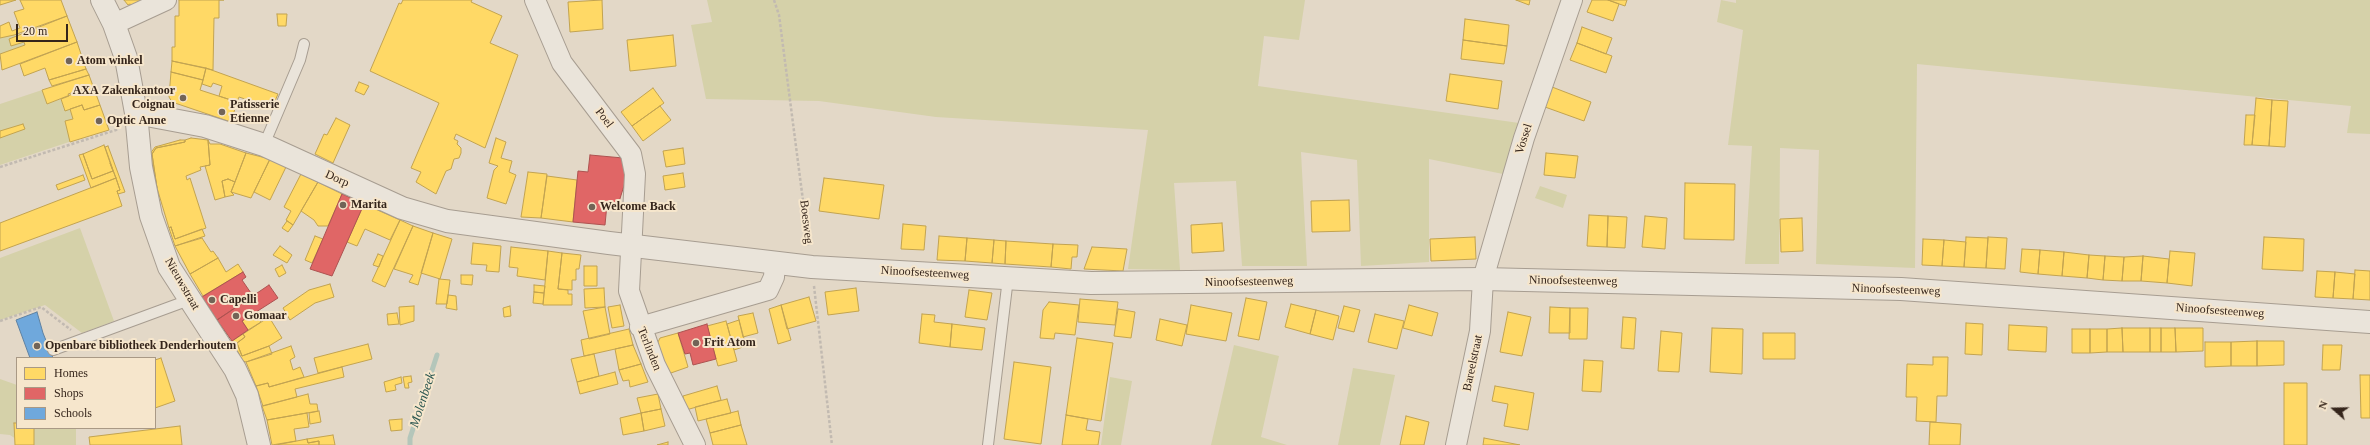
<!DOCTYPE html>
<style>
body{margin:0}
#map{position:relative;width:2370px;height:445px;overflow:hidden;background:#e3d8c7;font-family:"Times New Roman",serif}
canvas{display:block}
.legend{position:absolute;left:16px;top:357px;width:140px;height:72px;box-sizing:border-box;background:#f6e6cc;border:1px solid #a99985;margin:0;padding:5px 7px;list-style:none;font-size:12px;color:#35251b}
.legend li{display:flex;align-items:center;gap:8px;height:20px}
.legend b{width:20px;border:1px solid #a99985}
.north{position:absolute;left:2314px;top:389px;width:40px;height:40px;-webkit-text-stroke:3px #f6e6cc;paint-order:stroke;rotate:290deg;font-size:11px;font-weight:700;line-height:16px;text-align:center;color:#35251b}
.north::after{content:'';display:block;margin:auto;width:14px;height:18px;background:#35251b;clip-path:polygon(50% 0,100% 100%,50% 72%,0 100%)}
.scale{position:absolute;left:16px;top:24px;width:52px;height:18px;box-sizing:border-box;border:2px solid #35251b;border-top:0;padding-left:5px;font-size:12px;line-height:14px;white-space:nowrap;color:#35251b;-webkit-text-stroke:3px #f6e6cc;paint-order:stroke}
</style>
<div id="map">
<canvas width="2370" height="445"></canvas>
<ul class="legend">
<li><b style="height:11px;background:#ffd966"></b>Homes</li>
<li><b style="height:11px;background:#e06666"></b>Shops</li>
<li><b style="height:11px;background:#6fa8dc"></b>Schools</li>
</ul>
<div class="north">N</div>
<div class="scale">20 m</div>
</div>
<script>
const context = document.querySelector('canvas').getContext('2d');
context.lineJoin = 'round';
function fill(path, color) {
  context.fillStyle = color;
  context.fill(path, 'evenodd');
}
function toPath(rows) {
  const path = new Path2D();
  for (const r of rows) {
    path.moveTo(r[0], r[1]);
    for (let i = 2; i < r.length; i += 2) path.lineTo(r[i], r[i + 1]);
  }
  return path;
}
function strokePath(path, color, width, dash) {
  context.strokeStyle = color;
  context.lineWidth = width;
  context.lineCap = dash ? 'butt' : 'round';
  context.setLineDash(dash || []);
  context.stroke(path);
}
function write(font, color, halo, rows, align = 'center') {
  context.font = font + ' "Times New Roman",serif';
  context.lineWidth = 4;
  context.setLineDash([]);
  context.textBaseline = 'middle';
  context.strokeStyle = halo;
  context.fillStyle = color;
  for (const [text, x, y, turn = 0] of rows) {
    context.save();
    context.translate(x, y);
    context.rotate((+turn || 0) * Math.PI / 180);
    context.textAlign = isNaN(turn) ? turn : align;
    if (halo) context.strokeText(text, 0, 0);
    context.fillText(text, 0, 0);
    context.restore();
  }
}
fill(toPath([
 [707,0,1305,0,1299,40,1264,36,1258,86,1519,123,1503,174,1429,159,1429,262,1361,266,1357,160,1301,152,1307,266,1242,266,1236,181,1174,183,1180,270,1128,269,1148,130,936,117,819,101,706,99,691,25,712,22],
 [1721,0,1736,3,1736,0,2370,0,2370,134,2347,133,2351,106,1917,64,1915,268,1816,264,1819,150,1780,148,1779,264,1745,264,1752,146,1728,145,1743,30,1717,22],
 [21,33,9,39,11,45,24,42,25,45,0,54,0,38],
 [42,90,47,104,61,99,64,110,70,109,73,119,65,122,72,141,0,165,0,104],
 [1540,186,1567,195,1563,208,1535,198],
 [80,228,114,321,82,333,45,305,0,320,0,258],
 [1234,345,1279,356,1261,437,1287,445,1211,445],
 [1353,368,1395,375,1380,445,1338,445],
 [1110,377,1132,381,1121,445,1101,445],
 [0,379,17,385,17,428,76,428,76,445,25,445,10,435,0,434]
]), '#d5d1a9');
const homes = toPath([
 [0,0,16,0,0,5,0,0],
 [20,0,61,0,67,16,14,35,0,38,0,26,9,22,12,31,20,28,14,12,24,9,20,0],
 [124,0,147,0,133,6,130,4,128,5,124,0],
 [179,0,224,0,219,0,219,18,214,18,213,70,172,61,172,47,175,47,175,16,179,16,179,0],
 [403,0,472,0,471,2,502,16,490,43,518,55,485,148,456,134,454,139,458,141,457,144,461,148,461,153,459,158,454,159,451,169,446,171,436,194,416,182,421,172,411,168,439,103,370,71,399,3,401,4,403,0],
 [602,0,603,29,570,32,568,2,602,0],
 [1516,0,1530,0,1529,5,1516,0],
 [1592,0,1608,0,1619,4,1613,21,1587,12,1592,0],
 [1608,0,1627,0,1625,6,1608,0],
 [277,14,287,14,286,26,278,26,277,14],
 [67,16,77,42,2,70,0,54,25,45,24,42,11,46,9,39,67,16],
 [1465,19,1509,25,1507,46,1463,40,1465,19],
 [1582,27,1612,38,1606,54,1577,43,1582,27],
 [673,35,676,66,630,71,627,40,673,35],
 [1463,40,1507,46,1504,64,1461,59,1463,40],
 [77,42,86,69,49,80,45,68,24,76,20,64,77,42],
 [1577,43,1612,56,1606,73,1570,60,1577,43],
 [172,61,206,68,203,80,171,72,172,61],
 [206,68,278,94,272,108,239,97,237,102,219,96,222,86,213,83,211,87,202,84,206,68],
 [86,69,89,75,52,86,49,80,86,69],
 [171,72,203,80,200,90,237,102,231,122,172,102,169,97,171,72],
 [1450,74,1502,81,1498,109,1446,101,1450,74],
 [89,75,93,86,47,104,42,90,89,75],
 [359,82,369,86,364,95,355,91,359,82],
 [93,86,100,105,84,110,82,105,65,111,61,99,69,96,68,94,93,86],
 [1552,87,1591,102,1584,121,1545,107,1552,87],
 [653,88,664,103,632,126,621,112,653,88],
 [2256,98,2272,100,2269,146,2252,145,2256,98],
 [2272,100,2288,101,2285,147,2269,146,2272,100],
 [82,105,84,110,100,105,109,130,70,142,65,121,73,119,70,109,82,105],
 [660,106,671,120,643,141,632,126,660,106],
 [2246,115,2255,115,2252,145,2244,145,2246,115],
 [336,118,350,125,333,163,315,154,324,134,327,135,336,118],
 [23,124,25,129,0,138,0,131,23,124],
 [191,138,208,140,210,165,200,167,201,170,186,176,187,180,190,178,206,228,175,239,171,227,169,228,157,188,152,154,156,148,185,142,185,140,191,138],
 [496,138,506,142,501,158,512,161,509,172,516,175,506,204,487,198,494,170,498,166,489,163,496,138],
 [180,140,185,140,185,142,156,148,152,154,157,188,150,154,155,147,180,140],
 [208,140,210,144,220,144,246,153,235,182,228,179,222,181,225,197,215,200,205,166,210,165,208,140],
 [104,145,113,171,92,179,83,154,104,145],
 [108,146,125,192,118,194,117,191,120,190,105,147,108,146],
 [683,148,685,164,666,167,663,151,683,148],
 [246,153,270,159,251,198,231,192,246,153],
 [1546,153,1578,156,1575,178,1544,175,1546,153],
 [83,154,92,179,113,171,110,163,116,178,91,188,79,155,83,154],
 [270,159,286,167,270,200,254,192,270,159],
 [528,172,547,174,541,218,521,217,528,172],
 [683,173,685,187,665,190,663,176,683,173],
 [301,174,318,182,293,225,286,220,291,211,284,207,301,174],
 [83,175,85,180,58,190,56,185,83,175],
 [547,176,577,180,573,222,541,218,547,176],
 [116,178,120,190,117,191,122,206,0,251,0,223,116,178],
 [824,178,884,185,879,219,819,211,824,178],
 [228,179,235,182,231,192,234,195,225,197,222,181,228,179],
 [318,182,342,194,328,226,318,226,314,220,301,211,318,182],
 [1685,183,1735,184,1734,240,1684,239,1685,183],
 [1349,200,1350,231,1312,232,1311,201,1349,200],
 [364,204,400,220,390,240,365,229,357,246,347,242,364,204],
 [1589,215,1608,216,1607,247,1587,246,1589,215],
 [1608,216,1627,217,1625,248,1607,247,1608,216],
 [1645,216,1667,218,1665,249,1642,247,1645,216],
 [1802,218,1803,251,1781,252,1780,219,1802,218],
 [400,220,413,226,385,287,372,281,400,220],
 [287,221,293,225,288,232,282,228,287,221],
 [1222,223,1224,251,1192,253,1191,225,1222,223],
 [903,224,926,226,924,250,901,249,903,224],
 [413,226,433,233,418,285,409,282,413,275,394,269,413,226],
 [171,227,175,239,202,229,205,236,175,246,169,228,171,227],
 [433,233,452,239,440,279,421,273,433,233],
 [315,236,323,239,312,263,305,260,315,236],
 [939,236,967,238,965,261,937,260,939,236],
 [1475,237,1476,259,1431,261,1430,239,1475,237],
 [1966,237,1988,238,1986,268,1964,267,1966,237],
 [1988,237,2007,238,2005,269,1986,268,1988,237],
 [2264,237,2304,239,2303,271,2262,269,2264,237],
 [202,238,211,252,213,251,218,258,190,274,175,246,202,238],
 [967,238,994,240,992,263,965,261,967,238],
 [1923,239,1944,240,1942,266,1922,265,1923,239],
 [994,240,1006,241,1005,264,992,263,994,240],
 [1944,240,1966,242,1964,267,1942,266,1944,240],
 [1006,241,1053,244,1051,267,1005,264,1006,241],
 [473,243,501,246,499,272,486,271,487,265,471,264,473,243],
 [1053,244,1078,245,1077,257,1072,257,1071,269,1051,267,1053,244],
 [280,246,292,255,287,263,273,255,280,246],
 [511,247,548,251,545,280,517,276,518,268,509,267,511,247],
 [1092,247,1127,249,1123,271,1084,269,1092,247],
 [2022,249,2040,250,2038,274,2020,272,2022,249],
 [2040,250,2064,252,2062,276,2038,274,2040,250],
 [548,251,562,253,558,289,568,290,568,294,572,294,572,305,543,305,548,251],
 [2170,251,2195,253,2192,286,2167,283,2170,251],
 [2064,252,2089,255,2087,278,2062,276,2064,252],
 [562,253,581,255,579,269,576,269,576,280,572,280,572,290,558,289,562,253],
 [378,254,383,256,379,267,373,265,378,254],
 [2089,255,2105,256,2103,280,2087,278,2089,255],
 [2105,256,2124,257,2122,281,2103,280,2105,256],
 [2143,256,2141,281,2122,281,2124,257,2143,256],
 [2143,256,2169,259,2167,283,2141,281,2143,256],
 [218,258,226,272,238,264,243,272,203,296,190,274,218,258],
 [282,265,286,273,279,277,275,269,282,265],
 [584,266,597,266,597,286,584,286,584,266],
 [2355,270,2370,271,2370,300,2353,299,2355,270],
 [2317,271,2335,272,2333,298,2315,297,2317,271],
 [2335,272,2355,274,2353,299,2333,298,2335,272],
 [461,275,473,275,472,285,461,284,461,275],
 [439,279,450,280,447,304,436,304,439,279],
 [330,284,334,297,315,303,290,320,283,308,309,290,330,284],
 [534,285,545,286,544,293,534,292,534,285],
 [604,288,605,307,585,308,584,289,604,288],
 [856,288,859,311,828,315,825,292,856,288],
 [969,290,992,293,987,320,965,317,969,290],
 [534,292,544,293,543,304,533,303,534,292],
 [448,295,456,296,457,310,446,308,448,295],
 [809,297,816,321,787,329,781,305,809,297],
 [1246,298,1267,302,1259,340,1238,336,1246,298],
 [1080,299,1118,302,1115,325,1078,322,1080,299],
 [1049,302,1079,305,1075,335,1055,333,1054,339,1040,338,1043,310,1049,302],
 [1291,304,1316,310,1310,334,1285,327,1291,304],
 [620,305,624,326,612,328,608,307,620,305],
 [781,305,791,340,778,344,769,309,781,305],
 [1191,305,1232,313,1226,341,1186,334,1191,305],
 [1409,305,1438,313,1432,336,1403,328,1409,305],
 [414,306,414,321,400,325,399,307,414,306],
 [510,306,511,316,504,317,503,308,510,306],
 [1344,306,1360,310,1354,332,1338,328,1344,306],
 [605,307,610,334,589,339,583,311,605,307],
 [1550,307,1570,308,1570,333,1549,333,1550,307],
 [1570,308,1588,308,1587,339,1569,339,1570,308],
 [1118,309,1135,312,1131,338,1114,336,1118,309],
 [1316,310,1339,316,1333,340,1310,334,1316,310],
 [1508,312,1531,317,1522,356,1500,352,1508,312],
 [255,313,261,322,248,330,242,321,255,313],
 [397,313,399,324,388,325,387,314,397,313],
 [753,313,758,333,743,337,738,316,753,313],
 [922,314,935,315,934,322,952,324,950,347,919,343,922,314],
 [1375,314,1404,321,1397,349,1368,342,1375,314],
 [269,317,282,338,269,346,242,356,237,343,245,337,243,334,269,317],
 [1623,317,1636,318,1634,349,1621,348,1623,317],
 [1160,319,1187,325,1182,346,1156,340,1160,319],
 [739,320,746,346,734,350,727,324,739,320],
 [726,321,737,361,718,366,707,326,726,321],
 [1966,323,1983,324,1982,355,1965,354,1966,323],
 [952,324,985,328,982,350,950,347,952,324],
 [2009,325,2047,327,2046,352,2008,350,2009,325],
 [1712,328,1743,329,1742,374,1710,372,1712,328],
 [2122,328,2123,352,2107,352,2107,329,2122,328],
 [2122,328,2150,328,2150,352,2123,352,2122,328],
 [2150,328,2161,328,2161,352,2150,352,2150,328],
 [2161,328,2175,328,2176,352,2161,352,2161,328],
 [2175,328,2203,328,2203,351,2176,352,2175,328],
 [629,329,633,345,584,356,581,340,629,329],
 [2072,329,2090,329,2090,353,2072,353,2072,329],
 [2090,329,2107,329,2107,352,2090,353,2090,329],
 [1661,331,1682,333,1679,372,1658,371,1661,331],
 [678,333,688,367,668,374,657,344,660,338,678,333],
 [1763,333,1795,333,1795,359,1763,359,1763,333],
 [243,334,245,337,237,343,242,356,269,346,272,354,246,362,243,361,232,341,243,334],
 [1077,338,1113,343,1101,421,1066,415,1077,338],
 [2257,341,2284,341,2284,365,2257,366,2257,341],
 [2257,341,2257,366,2231,366,2231,342,2257,341],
 [2205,342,2231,342,2231,366,2205,367,2205,342],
 [368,344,372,359,318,373,314,358,368,344],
 [633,345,641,364,619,370,615,349,633,345],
 [2323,345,2342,345,2340,370,2322,370,2323,345],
 [291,346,295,357,290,360,293,370,300,367,304,377,269,387,268,383,256,386,246,362,291,346],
 [594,354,599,376,577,382,571,359,594,354],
 [1933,357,1948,357,1947,396,1937,396,1936,422,1916,421,1917,397,1906,397,1907,364,1933,365,1933,357],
 [161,358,175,401,155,408,155,360,161,358],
 [1584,360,1603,361,1601,392,1582,391,1584,360],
 [1014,362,1051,367,1041,444,1004,439,1014,362],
 [641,364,648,382,630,387,629,380,623,381,619,370,641,364],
 [342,367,344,377,295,389,297,397,263,406,256,386,268,383,269,387,342,367],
 [615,372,618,384,580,394,577,382,615,372],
 [2360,375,2370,375,2370,418,2361,418,2360,375],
 [411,376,412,382,408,383,409,388,405,388,403,377,411,376],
 [401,377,402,383,395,385,396,390,386,392,384,382,401,377],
 [2284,383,2307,383,2307,445,2284,445,2284,383],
 [717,386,721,400,686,410,683,396,717,386],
 [1495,386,1534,393,1528,430,1504,426,1508,404,1492,401,1495,386],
 [308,394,310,404,317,404,318,411,267,420,262,406,308,394],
 [658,394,661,409,641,413,637,398,658,394],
 [727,399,731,413,698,421,695,407,727,399],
 [661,409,665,426,644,431,641,413,661,409],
 [319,411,321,422,310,424,309,413,319,411],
 [738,411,741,425,710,433,706,419,738,411],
 [307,413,309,427,294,429,296,441,272,445,267,420,307,413],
 [641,413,644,431,623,435,620,418,641,413],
 [1066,415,1088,419,1086,430,1100,432,1098,445,1062,445,1066,415],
 [1406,416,1429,422,1424,445,1400,445,1406,416],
 [402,419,402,430,391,431,389,420,402,419],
 [1930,422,1961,424,1960,445,1929,445,1930,422],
 [14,423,17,423,17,428,34,428,34,445,15,445,14,423],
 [741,425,747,445,713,445,710,433,741,425],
 [180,426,182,445,90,445,89,437,180,426],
 [333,435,335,445,319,445,319,441,308,443,307,439,333,435],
 [1484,438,1520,445,1483,445,1484,438],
 [307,439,308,443,319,441,319,445,276,445,307,439],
 [668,442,668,445,657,445,668,442]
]);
fill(homes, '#ffd966');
strokePath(homes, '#c2a350', 1);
const shops = toPath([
 [590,155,623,158,627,176,618,205,607,204,605,225,573,222,578,171,588,172,590,155],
 [342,194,364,204,332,276,310,269,342,194],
 [243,272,246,277,242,280,253,296,217,320,202,297,243,272],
 [269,285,278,298,242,321,248,330,232,341,217,320,269,285],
 [707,324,716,359,693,365,690,353,685,354,678,333,707,324]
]);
fill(shops, '#e06666');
strokePath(shops, '#ad5250', 1);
const schools = toPath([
 [37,312,43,333,53,358,30,358,16,320,37,312]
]);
fill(schools, '#6fa8dc');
strokePath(schools, '#5e81a2', 1);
strokePath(toPath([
 [410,445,410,438,437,355]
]), '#b4c6ba', 5);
const service = toPath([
 [264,145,300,60,304,44],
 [53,350,189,300],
 [988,445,1008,278]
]);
const minor = toPath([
 [535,0,562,63,631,154,635,174,629,291,655,365,695,445],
 [114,24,166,0],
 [640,327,768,290,774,277,775,262],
 [1456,445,1480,331,1483,279,1524,138,1572,0]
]);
const tertiary = toPath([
 [102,0,114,24,126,58,136,113,141,167,151,216,169,267,235,369,247,395,259,445],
 [136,113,205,126,264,145,402,208,447,221,609,243,812,267,1091,283,1483,279,1901,289,2370,322]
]);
strokePath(service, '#a79d91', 12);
strokePath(minor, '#a79d91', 22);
strokePath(tertiary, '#a79d91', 24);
strokePath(toPath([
 [774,0,779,15,809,247],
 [0,167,119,129],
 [814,286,832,445],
 [0,321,41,307,71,330]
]), '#c2bab1', 2.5, [3, 2]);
strokePath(service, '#eae4da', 10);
strokePath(minor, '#eae4da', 20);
strokePath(tertiary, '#eae4da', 22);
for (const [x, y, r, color] of [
 [69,61,4,"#726457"],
 [183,98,4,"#726457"],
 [222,112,4,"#726457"],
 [99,121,4,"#726457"],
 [343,205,4,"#726457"],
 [592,207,4,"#726457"],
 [212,300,4,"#726457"],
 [236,316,4,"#726457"],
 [696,343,4,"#726457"],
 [37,346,4,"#726457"]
]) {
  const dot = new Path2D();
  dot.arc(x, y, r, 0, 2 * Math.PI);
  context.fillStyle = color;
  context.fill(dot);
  strokePath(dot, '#f6e6cc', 1.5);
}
write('bold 12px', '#35251b', '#f6e6cc', [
 ["Atom winkel",77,61],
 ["AXA Zakenkantoor",175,91,"right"],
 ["Coignau",175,105,"right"],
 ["Patisserie",230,105],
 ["Etienne",230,119],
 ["Optic Anne",107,121],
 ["Marita",351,205],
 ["Welcome Back",600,207],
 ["Capelli",220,300],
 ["Gomaar",244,316],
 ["Frit Atom",704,343],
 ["Openbare bibliotheek Denderhoutem",45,346]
], 'left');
write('12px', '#35251b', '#f6e6cc', [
 ["Poel",604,118,53],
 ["Vossel",1524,139,-72],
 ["Dorp",337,179,24],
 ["Boesweg",806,222,83],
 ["Ninoofsesteenweg",925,273,3],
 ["Ninoofsesteenweg",1573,281,1],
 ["Ninoofsesteenweg",1249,282,-1],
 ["Nieuwstraat",182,284,60],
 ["Ninoofsesteenweg",1896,290,2],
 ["Ninoofsesteenweg",2220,311,4],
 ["Terlinden",649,349,68],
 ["Bareelstraat",1473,363,-78]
]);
write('italic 13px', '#29554f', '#f6e6cc', [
 ["Molenbeek",423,400,-72]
]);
</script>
